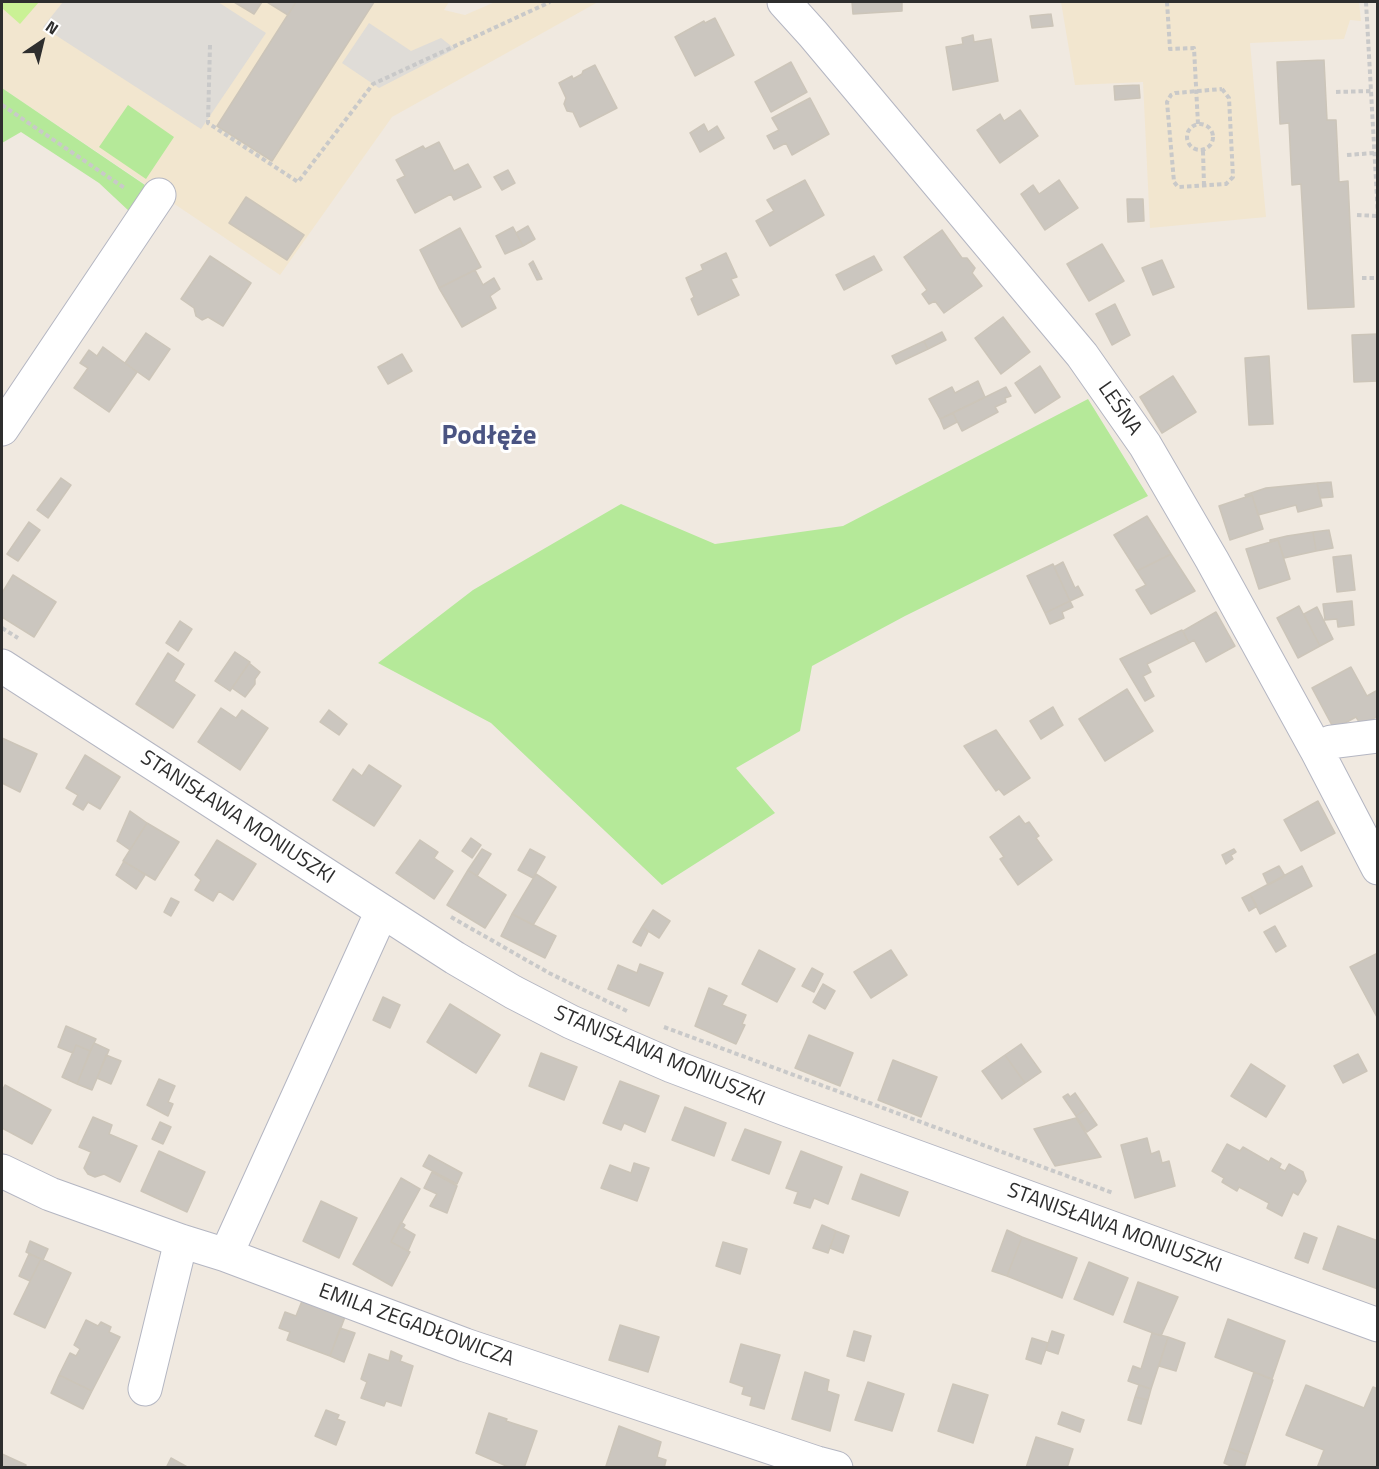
<!DOCTYPE html>
<meta charset="utf-8">
<style>
body{margin:0}
#map{position:relative;width:1379px;height:1469px;overflow:hidden;background:#f0e9e0;font-family:"Titillium Web",sans-serif}
canvas{display:block}
.frame{position:absolute;inset:0;border:3px solid #2e2e2e;pointer-events:none}
.north{position:absolute;left:12px;top:12px;width:60px;height:60px;-webkit-text-stroke:4px #fff;paint-order:stroke;rotate:35deg;font-size:16px;font-weight:700;line-height:24px;text-align:center;color:#2e2e2e}
.north::after{content:'';display:block;margin:auto;width:21px;height:27px;background:#2e2e2e;clip-path:polygon(50% 0,100% 100%,50% 72%,0 100%)}
</style>
<div id="map">
<canvas width="1379" height="1469"></canvas>
<div class="frame"></div>
<div class="north">N</div>
</div>
<script>
const context = document.querySelector('canvas').getContext('2d');
context.lineJoin = 'round';
function fill(path, color) {
  context.fillStyle = color;
  context.fill(path, 'evenodd');
}
function toPath(rows) {
  const path = new Path2D();
  for (const r of rows) {
    if (r.length === 3) {
      path.moveTo(r[0] + r[2], r[1]);
      path.arc(r[0], r[1], r[2], 0, 2 * Math.PI);
      continue;
    }
    path.moveTo(r[0], r[1]);
    for (let i = 2; i < r.length; i += 2) path.lineTo(r[i], r[i + 1]);
  }
  return path;
}
function strokePath(path, color, width, dash) {
  context.strokeStyle = color;
  context.lineWidth = width;
  context.lineCap = dash ? 'butt' : 'round';
  context.setLineDash(dash || []);
  context.stroke(path);
}
function write(font, color, halo, rows, align = 'center') {
  context.font = font + ' "Titillium Web",sans-serif';
  context.lineWidth = 6;
  context.setLineDash([]);
  context.textBaseline = 'middle';
  context.strokeStyle = halo;
  context.fillStyle = color;
  for (const [text, x, y, turn = 0] of rows) {
    context.save();
    context.translate(x, y);
    context.rotate((+turn || 0) * Math.PI / 180);
    context.textAlign = isNaN(turn) ? turn : align;
    if (halo) context.strokeText(text, 0, 0);
    context.fillText(text, 0, 0);
    context.restore();
  }
}
fill(toPath([
 [2,2,449,2,444,10,465,15,495,2,598,2,392,117,280,275,2,88],
 [1061,2,1359,2,1361,21,1350,20,1344,39,1250,43,1266,217,1150,228,1143,82,1075,85]
]), '#f2e6cf');
fill(toPath([
 [2,88,145,185,130,212,99,183,21,132,2,143],
 [128,105,174,137,146,179,99,147],
 [1088,399,1148,496,905,616,812,666,800,731,736,768,775,813,662,885,491,723,378,663,473,590,621,504,715,544,843,526]
]), '#b5e999');
fill(toPath([
 [2,2,39,2,20,24,2,8]
]), '#caf195');
fill(toPath([
 [63,2,218,2,266,33,201,129,43,27],
 [369,23,411,51,441,38,455,49,379,88,342,63]
]), '#dfdcd7');
const building = toPath([
 [234,2,262,2,254,14,234,2],
 [267,2,296,2,288,15,267,2],
 [296,2,374,2,272,161,217,126,296,2],
 [852,2,902,2,902,11,853,14,852,2],
 [1051,14,1053,26,1032,28,1030,16,1051,14],
 [715,18,734,55,695,76,675,37,704,21,705,23,715,18],
 [973,35,974,42,991,39,998,81,953,90,946,47,963,44,962,38,973,35],
 [1324,60,1327,120,1336,120,1339,182,1348,181,1354,307,1308,309,1301,184,1292,185,1289,123,1280,124,1277,62,1324,60],
 [791,62,807,92,771,112,755,82,791,62],
 [595,65,617,108,580,127,573,112,567,111,564,104,566,98,559,83,572,76,573,79,582,74,583,71,595,65],
 [1139,85,1140,98,1115,100,1114,86,1139,85],
 [810,98,829,134,792,155,786,143,774,149,767,136,779,130,772,118,810,98],
 [1020,110,1038,136,1000,163,977,130,1000,114,1004,121,1020,110],
 [704,124,708,132,717,126,724,138,700,152,690,133,704,124],
 [439,142,454,171,468,164,481,187,454,200,451,194,415,213,397,180,405,176,396,160,423,146,425,149,439,142],
 [508,170,515,183,502,190,494,177,508,170],
 [805,180,824,215,770,246,756,221,774,211,767,200,805,180],
 [1059,180,1078,208,1045,230,1021,194,1033,185,1039,194,1059,180],
 [246,197,304,235,287,260,229,223,246,197],
 [1127,199,1143,199,1144,221,1128,222,1127,199],
 [528,226,535,239,523,246,516,233,528,226],
 [513,227,523,246,505,254,496,236,513,227],
 [460,228,481,267,439,288,420,250,460,228],
 [942,230,962,258,967,258,975,268,972,273,982,286,944,313,935,301,929,304,922,294,927,290,904,257,942,230],
 [1102,244,1124,281,1089,301,1067,264,1102,244],
 [726,253,737,277,731,279,739,295,698,315,691,299,694,297,686,278,703,270,701,265,726,253],
 [210,256,251,283,223,326,208,317,202,320,196,316,194,308,181,299,210,256],
 [874,256,882,270,844,290,836,275,874,256],
 [1162,260,1174,287,1153,295,1142,268,1162,260],
 [533,261,542,279,537,280,529,264,533,261],
 [475,270,483,285,494,278,500,289,490,296,496,308,462,327,439,288,475,270],
 [1115,304,1130,335,1112,345,1096,314,1115,304],
 [1003,317,1030,352,1001,374,975,338,1003,317],
 [942,332,946,340,928,349,924,341,942,332],
 [146,333,170,349,149,380,125,363,146,333],
 [1378,334,1378,381,1354,382,1352,335,1378,334],
 [924,341,928,349,896,364,892,356,924,341],
 [103,347,137,372,109,412,74,388,88,368,80,363,89,350,97,356,103,347],
 [402,354,412,371,388,384,378,367,402,354],
 [1269,356,1273,424,1249,425,1245,358,1269,356],
 [1040,366,1060,397,1035,413,1015,383,1040,366],
 [1173,376,1196,412,1162,433,1140,397,1173,376],
 [978,381,985,397,940,419,929,399,952,387,955,393,978,381],
 [1006,387,1011,396,1005,398,1006,402,995,407,998,412,962,431,953,413,1006,387],
 [953,413,957,422,944,429,940,419,953,413],
 [61,478,71,485,48,518,37,510,61,478],
 [1331,482,1333,497,1320,498,1317,483,1331,482],
 [1317,483,1322,506,1298,512,1296,505,1258,515,1252,495,1246,497,1245,495,1266,488,1317,483],
 [1252,495,1263,529,1230,540,1219,506,1252,495],
 [1147,516,1171,554,1137,571,1114,535,1147,516],
 [29,522,40,530,18,561,7,554,29,522],
 [1329,530,1333,548,1316,551,1313,532,1329,530],
 [1313,532,1316,551,1284,558,1278,540,1270,542,1270,540,1287,536,1313,532],
 [1278,540,1290,579,1259,589,1246,549,1278,540],
 [1171,554,1195,591,1151,614,1136,590,1146,585,1137,571,1171,554],
 [1351,555,1355,590,1337,592,1333,557,1351,555],
 [1063,562,1075,588,1078,586,1083,595,1070,601,1054,567,1063,562],
 [1053,564,1070,601,1045,613,1027,576,1053,564],
 [13,575,56,602,34,637,2,617,2,593,13,575],
 [1070,601,1073,607,1062,612,1064,618,1050,624,1045,613,1070,601],
 [1352,601,1354,625,1338,627,1337,619,1325,620,1323,604,1352,601],
 [1299,606,1320,646,1298,658,1277,618,1299,606],
 [1317,607,1333,639,1320,646,1304,614,1317,607],
 [1216,612,1235,646,1206,662,1194,640,1189,643,1183,631,1216,612],
 [180,621,192,629,178,651,166,643,180,621],
 [1182,630,1189,643,1147,664,1151,672,1143,676,1154,696,1145,701,1120,659,1182,630],
 [235,652,250,662,230,691,215,681,235,652],
 [168,653,184,664,174,681,195,695,173,728,136,704,168,653],
 [249,663,260,672,255,679,255,684,245,697,232,688,249,663],
 [1351,667,1367,696,1376,691,1378,693,1378,716,1361,725,1356,717,1334,729,1312,688,1351,667],
 [1127,689,1153,731,1105,761,1079,719,1127,689],
 [1053,707,1063,725,1041,739,1030,721,1053,707],
 [221,708,236,718,242,710,268,728,240,770,198,742,221,708],
 [329,710,347,724,339,735,320,722,329,710],
 [996,730,1030,778,1004,795,999,789,996,791,964,746,996,730],
 [2,738,37,754,20,792,2,783,2,738],
 [85,755,120,777,100,809,88,802,83,810,73,804,78,795,66,788,85,755],
 [369,765,401,786,374,826,333,800,353,769,362,776,369,765],
 [1318,801,1335,833,1301,851,1284,820,1318,801],
 [130,811,147,823,130,850,117,841,130,811],
 [1019,816,1025,824,1029,822,1039,836,1036,838,1052,860,1018,885,1000,859,1004,857,990,837,1019,816],
 [147,823,179,842,155,880,123,861,147,823],
 [471,838,481,845,472,858,462,851,471,838],
 [217,840,256,864,233,900,219,891,213,901,195,890,201,880,195,875,217,840],
 [420,840,438,852,434,858,453,871,434,899,396,873,420,840],
 [482,849,491,854,477,876,468,870,482,849],
 [530,849,545,857,533,878,518,870,530,849],
 [1234,849,1236,852,1231,855,1233,859,1226,864,1222,855,1234,849],
 [124,861,145,875,136,889,116,875,124,861],
 [1279,866,1285,876,1268,885,1263,874,1279,866],
 [1302,866,1312,886,1260,914,1250,894,1302,866],
 [468,870,506,895,485,928,447,905,468,870],
 [536,874,556,887,533,925,512,914,536,874],
 [1250,894,1257,906,1249,911,1242,898,1250,894],
 [171,898,179,902,171,916,164,912,171,898],
 [653,910,670,921,659,938,642,927,653,910],
 [512,914,556,936,545,958,501,936,512,914],
 [1275,926,1286,946,1276,952,1264,932,1275,926],
 [642,927,648,932,641,946,633,942,642,927],
 [759,950,795,969,777,1002,742,984,759,950],
 [891,950,907,975,871,998,854,972,891,950],
 [1378,953,1378,1019,1350,967,1378,953],
 [640,964,663,973,649,1006,608,989,618,965,637,973,640,964],
 [812,968,823,974,814,992,802,986,812,968],
 [823,984,835,991,825,1009,813,1002,823,984],
 [709,988,727,996,722,1005,746,1015,742,1024,745,1025,736,1044,695,1026,709,988],
 [383,997,400,1005,390,1028,373,1020,383,997],
 [450,1004,500,1035,476,1073,427,1042,450,1004],
 [66,1026,96,1039,90,1051,76,1045,73,1053,58,1047,66,1026],
 [809,1035,853,1053,840,1086,795,1068,809,1035],
 [94,1043,109,1050,92,1090,77,1084,94,1043],
 [1021,1044,1041,1072,1025,1083,1005,1055,1021,1044],
 [76,1045,90,1051,77,1084,62,1077,76,1045],
 [541,1053,577,1067,564,1100,529,1086,541,1053],
 [1358,1054,1367,1071,1343,1083,1334,1066,1358,1054],
 [106,1055,121,1061,111,1084,97,1078,106,1055],
 [1005,1055,1025,1083,1002,1099,982,1071,1005,1055],
 [893,1060,937,1077,921,1117,878,1100,893,1060],
 [1251,1064,1285,1086,1266,1117,1231,1096,1251,1064],
 [159,1079,175,1086,168,1102,173,1104,168,1116,147,1105,159,1079],
 [620,1081,659,1096,645,1132,624,1123,621,1130,603,1123,620,1081],
 [5,1085,51,1110,32,1144,2,1128,2,1091,5,1085],
 [1075,1093,1086,1109,1076,1116,1063,1097,1068,1094,1070,1097,1075,1093],
 [685,1107,726,1123,714,1156,672,1140,685,1107],
 [1086,1109,1097,1125,1087,1132,1076,1116,1086,1109],
 [93,1117,112,1125,109,1134,137,1146,120,1182,104,1174,95,1177,88,1174,84,1168,91,1152,79,1147,93,1117],
 [1076,1118,1101,1157,1055,1166,1034,1129,1076,1118],
 [160,1122,171,1127,163,1144,152,1139,160,1122],
 [745,1129,781,1142,769,1174,732,1160,745,1129],
 [1147,1138,1151,1154,1159,1151,1162,1163,1169,1161,1175,1186,1135,1198,1121,1145,1147,1138],
 [1227,1144,1240,1151,1243,1147,1269,1162,1271,1158,1281,1164,1279,1168,1285,1171,1289,1164,1303,1172,1306,1181,1298,1195,1293,1192,1282,1216,1267,1208,1269,1203,1239,1187,1237,1191,1222,1182,1224,1178,1212,1171,1227,1144],
 [159,1151,205,1172,187,1212,141,1191,159,1151],
 [801,1151,842,1167,828,1204,814,1198,810,1208,794,1203,798,1192,786,1188,801,1151],
 [429,1155,462,1173,457,1184,423,1166,429,1155],
 [634,1163,649,1168,637,1201,601,1188,610,1165,631,1173,634,1163],
 [432,1172,457,1186,447,1213,430,1206,437,1194,424,1188,432,1172],
 [861,1174,908,1192,899,1216,852,1199,861,1174],
 [401,1178,420,1189,391,1242,410,1252,392,1286,353,1264,401,1178],
 [321,1201,357,1218,339,1258,303,1241,321,1201],
 [401,1222,405,1225,403,1228,415,1235,408,1251,391,1242,401,1222],
 [822,1225,836,1231,828,1253,813,1248,822,1225],
 [1338,1226,1378,1241,1378,1289,1323,1269,1338,1226],
 [1007,1230,1022,1237,1007,1276,992,1271,1007,1230],
 [836,1231,849,1236,843,1253,830,1248,836,1231],
 [1304,1233,1317,1238,1308,1263,1295,1258,1304,1233],
 [1022,1237,1077,1258,1062,1298,1007,1276,1022,1237],
 [30,1241,48,1249,43,1260,26,1252,30,1241],
 [723,1242,747,1249,740,1274,716,1266,723,1242],
 [29,1254,41,1259,30,1281,19,1276,29,1254],
 [41,1259,71,1273,45,1328,14,1314,41,1259],
 [1089,1262,1128,1278,1113,1315,1074,1299,1089,1262],
 [1138,1282,1178,1297,1161,1336,1124,1322,1138,1282],
 [302,1301,345,1317,330,1356,287,1340,290,1332,279,1328,285,1312,296,1316,302,1301],
 [1228,1319,1285,1341,1272,1379,1215,1357,1228,1319],
 [86,1320,98,1326,101,1322,111,1327,109,1332,120,1337,92,1391,59,1375,70,1353,76,1356,80,1349,74,1345,86,1320],
 [620,1325,659,1337,648,1372,609,1360,620,1325],
 [340,1328,355,1333,344,1362,330,1356,340,1328],
 [854,1331,871,1336,864,1361,847,1356,854,1331],
 [1052,1331,1064,1335,1058,1354,1046,1350,1052,1331],
 [1152,1333,1168,1337,1151,1389,1128,1381,1133,1366,1141,1369,1152,1333],
 [1168,1337,1185,1343,1176,1371,1159,1366,1168,1337],
 [1032,1338,1048,1343,1041,1364,1026,1359,1032,1338],
 [741,1344,780,1355,764,1409,750,1405,752,1397,742,1394,744,1387,730,1382,741,1344],
 [391,1351,402,1356,400,1361,413,1366,401,1406,386,1401,384,1406,361,1398,367,1382,361,1379,369,1354,389,1361,391,1351],
 [805,1372,829,1380,827,1391,839,1395,830,1431,792,1419,805,1372],
 [1254,1372,1273,1380,1248,1455,1229,1448,1254,1372],
 [59,1375,92,1391,83,1409,51,1393,59,1375],
 [868,1382,904,1394,892,1431,855,1420,868,1382],
 [953,1384,988,1395,973,1443,938,1431,953,1384],
 [1139,1385,1151,1389,1148,1400,1135,1397,1139,1385],
 [1306,1385,1364,1408,1373,1387,1378,1389,1378,1468,1317,1468,1324,1450,1286,1435,1306,1385],
 [1135,1397,1148,1400,1141,1424,1128,1420,1135,1397],
 [326,1410,339,1415,337,1419,345,1422,336,1445,315,1436,326,1410],
 [1062,1412,1084,1420,1080,1432,1058,1424,1062,1412],
 [489,1413,507,1419,506,1421,537,1431,524,1468,511,1468,476,1453,489,1413],
 [619,1426,661,1442,657,1457,666,1460,664,1468,606,1466,619,1426],
 [1036,1437,1073,1449,1067,1468,1026,1468,1036,1437],
 [1229,1448,1248,1455,1244,1468,1236,1468,1224,1463,1229,1448],
 [2,1454,26,1465,25,1468,2,1468,2,1454],
 [171,1458,189,1468,166,1468,171,1458]
]);
fill(building, '#cbc6bf');
strokePath(building, '#ccc5b9', 1.5);
const minor = toPath([
 [784,2,813,34,1082,355,1145,445,1212,560,1316,749,1378,868],
 [2,429,159,195],
 [2,666,455,958,513,992,571,1022,672,1066,788,1110,1378,1325],
 [1316,749,1331,742,1378,736],
 [2,1171,50,1194,181,1241,226,1255,465,1345,817,1463,836,1468],
 [226,1255,382,911],
 [145,1389,181,1241]
]);
strokePath(minor, '#b4b6c2', 35);
strokePath(toPath([
 [1167,2,1170,49,1194,48,1198,124],
 [1366,2,1378,216],
 [210,45,208,123,298,182,373,84,550,2],
 [1222,89,1229,98,1233,177,1226,184,1178,187,1174,182,1167,102,1171,95,1175,93,1222,89],
 [1336,92,1371,91],
 [2,105,126,189],
 [1200,137,13],
 [1203,151,1204,185],
 [1347,155,1374,153],
 [1357,215,1377,216],
 [1362,278,1378,278],
 [2,628,18,638],
 [451,917,549,973,627,1011],
 [664,1027,1113,1193]
]), '#c9c9c9', 4, [4.5, 3]);
strokePath(minor, '#fff', 33);
write('21px', '#2e2e2e', '#fff', [
 ["LEŚNA",1119,409,55],
 ["STANISŁAWA MONIUSZKI",237,818,33],
 ["STANISŁAWA MONIUSZKI",659,1057,23],
 ["STANISŁAWA MONIUSZKI",1114,1229,20],
 ["EMILA ZEGADŁOWICZA",416,1326,20]
]);
write('bold 27px', '#4a5482', '#fff', [
 ["Podłęże",489,437]
]);
</script>
